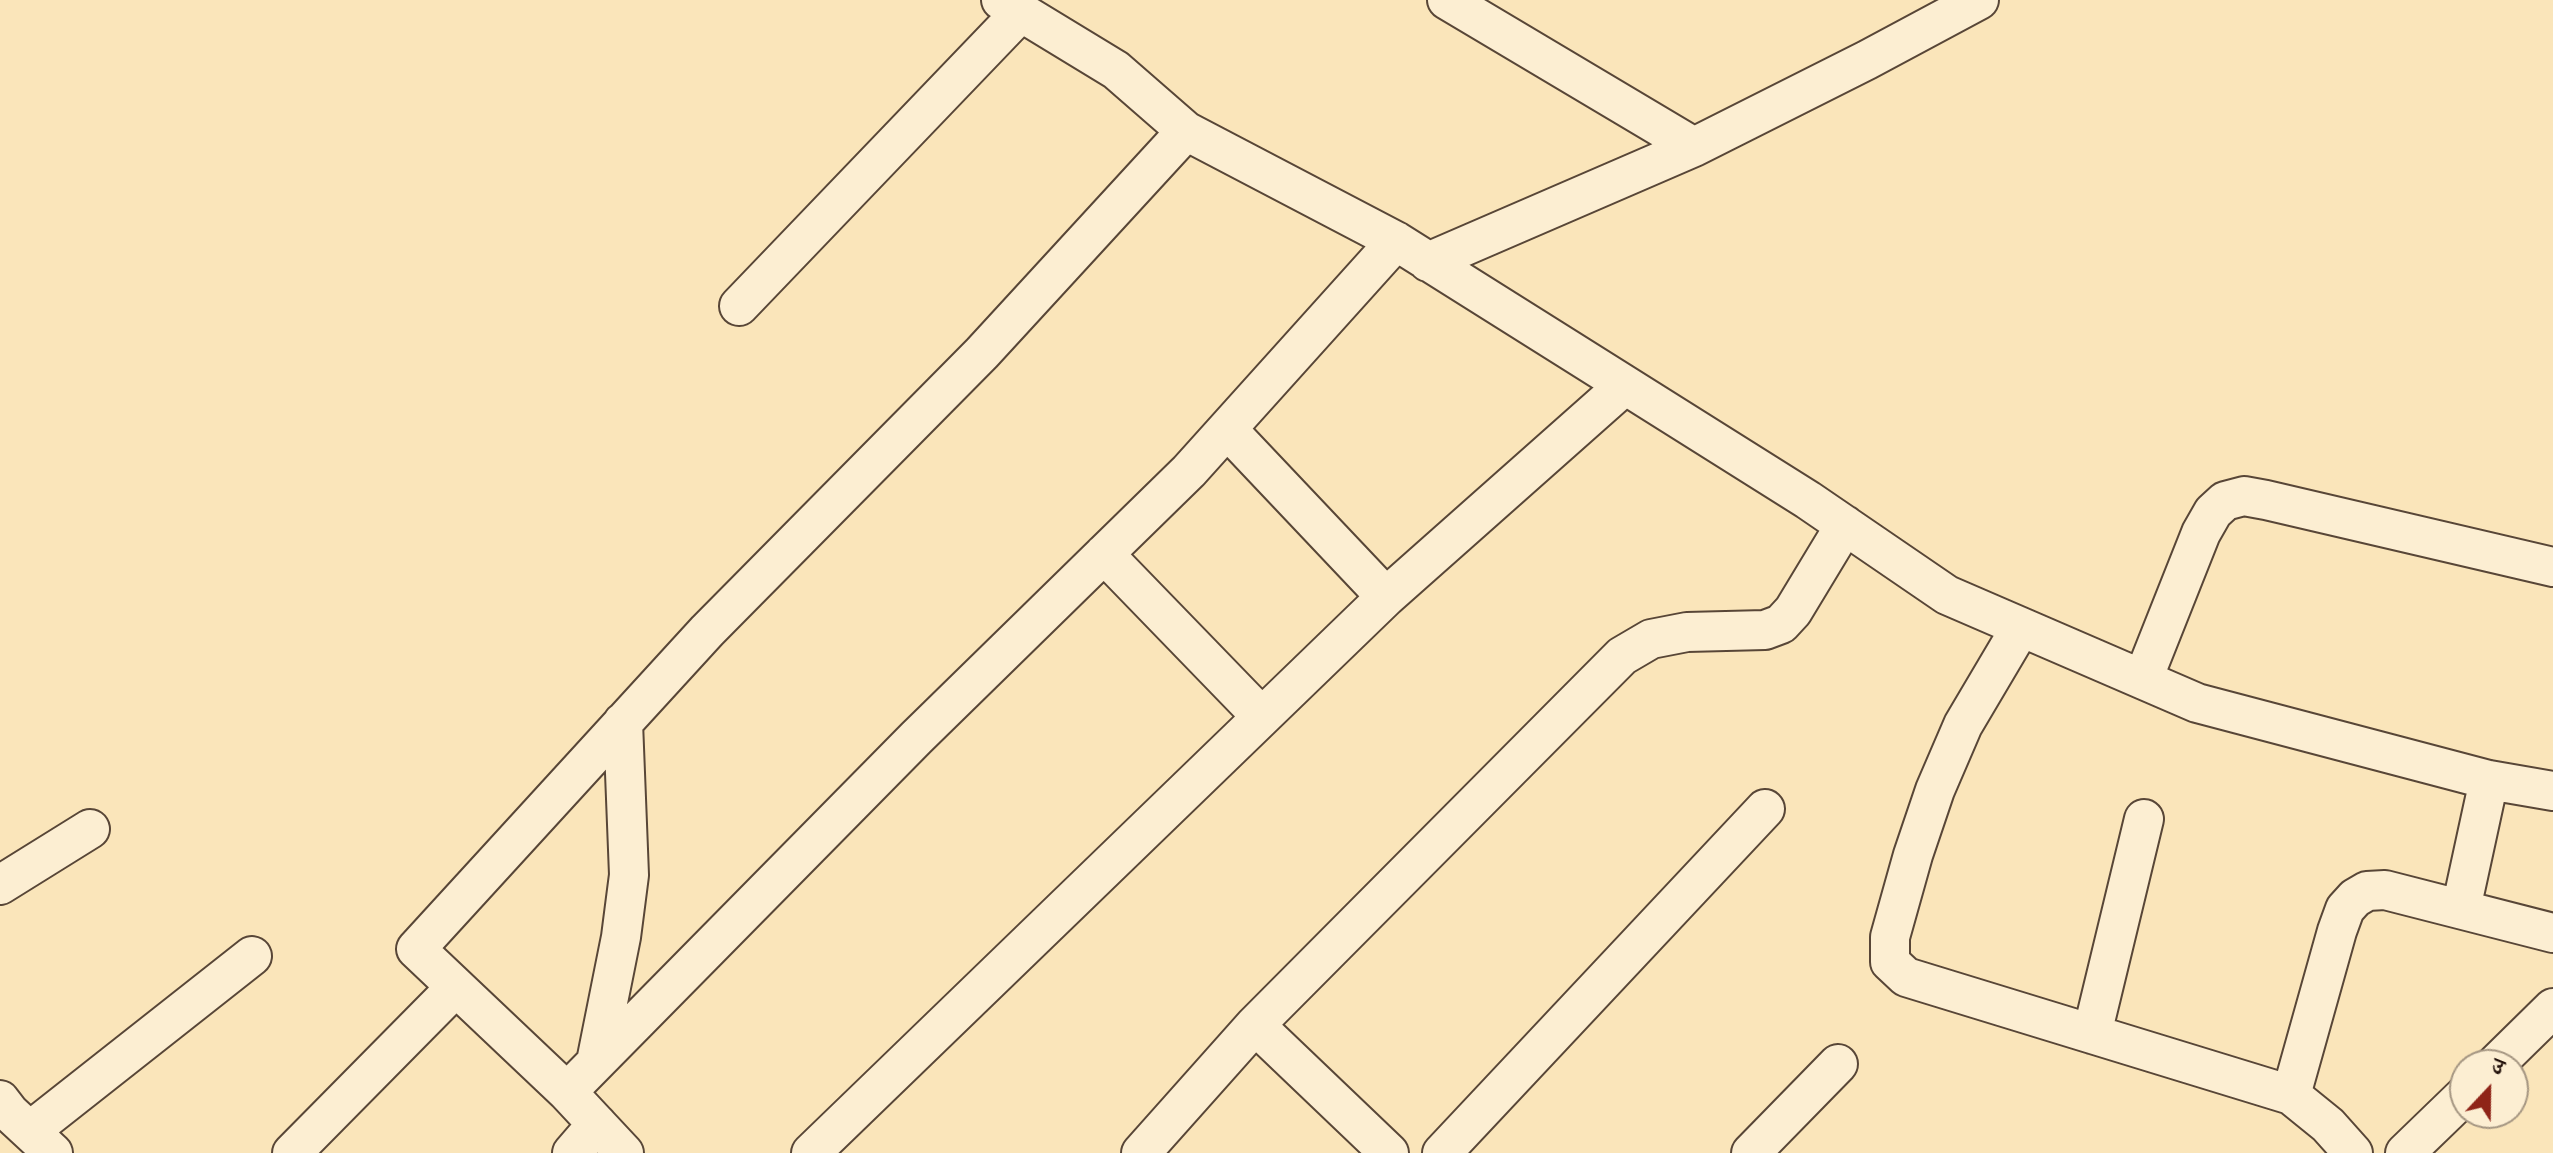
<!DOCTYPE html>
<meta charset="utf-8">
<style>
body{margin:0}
#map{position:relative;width:2553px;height:1153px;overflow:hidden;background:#fae5ba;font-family:"Sorts Mill Goudy","Noto Serif Devanagari",serif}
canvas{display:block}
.north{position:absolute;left:2449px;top:1049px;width:80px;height:80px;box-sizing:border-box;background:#fceed2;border:2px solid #a59682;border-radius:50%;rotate:22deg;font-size:22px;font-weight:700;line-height:32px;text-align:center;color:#22110b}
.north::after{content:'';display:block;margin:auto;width:28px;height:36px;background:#8f2418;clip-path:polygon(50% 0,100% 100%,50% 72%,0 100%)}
</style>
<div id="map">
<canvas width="2553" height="1153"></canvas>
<div class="north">उ</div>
</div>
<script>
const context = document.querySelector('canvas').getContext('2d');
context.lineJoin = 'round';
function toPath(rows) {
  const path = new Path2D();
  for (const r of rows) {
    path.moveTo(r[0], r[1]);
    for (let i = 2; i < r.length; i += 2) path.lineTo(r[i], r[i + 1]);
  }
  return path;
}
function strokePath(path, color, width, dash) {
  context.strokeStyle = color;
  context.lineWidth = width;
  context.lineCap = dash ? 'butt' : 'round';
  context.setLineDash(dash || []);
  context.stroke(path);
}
const minor = toPath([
 [1001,0,1116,70,1186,131,1396,241,1808,500,1947,595,2197,703,2489,780,2553,791],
 [1447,0,1694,147],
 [1428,262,1694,147,1867,60,1979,0],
 [739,306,1021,12],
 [1227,429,1386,597],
 [1104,554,1261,716],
 [2021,627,1963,725,1935,790,1913,855,1890,937,1890,962,1906,977,2291,1095,2328,1125,2353,1153],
 [2143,679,2201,533,2213,512,2225,501,2244,496,2266,500,2553,567],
 [0,885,90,829],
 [2461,909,2489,780],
 [1255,1025,1389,1153],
 [2092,1034,2144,819],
 [596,1062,621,937,629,875,623,722],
 [2495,1065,2553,1008],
 [567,1092,916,738,1189,471,1396,241],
 [2291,1095,2337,931,2345,909,2355,898,2367,891,2385,890,2553,933],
 [0,1100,10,1113,53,1153],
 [30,1131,252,956],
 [292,1153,456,987],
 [572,1153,597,1124],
 [624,1153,567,1092,416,949,707,631,982,353,1186,131],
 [811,1153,1386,597,1625,385],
 [1141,1153,1255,1025,1622,656,1651,639,1687,632,1765,630,1781,624,1793,611,1845,525],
 [1442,1153,1765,809],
 [1751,1153,1838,1064],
 [2405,1153,2465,1095]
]);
strokePath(minor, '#584637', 42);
strokePath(minor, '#fceed2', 38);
</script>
